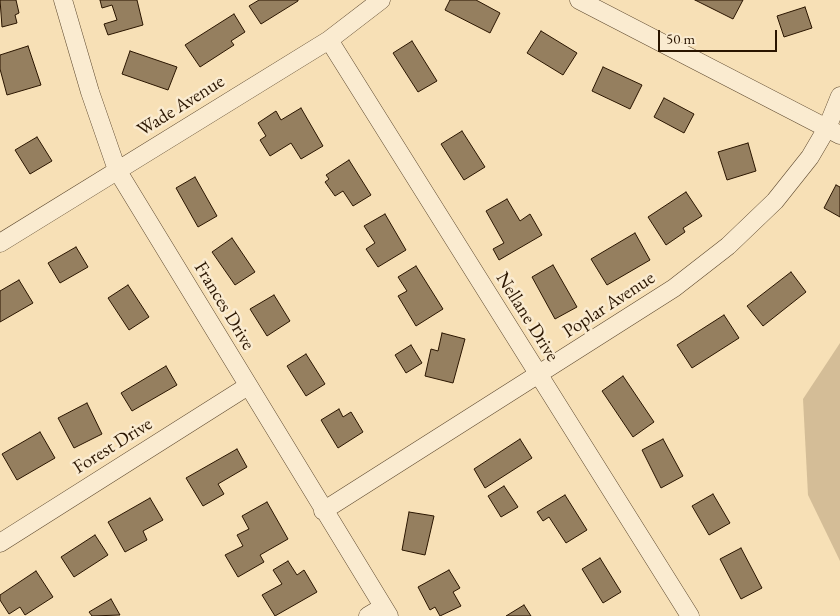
<!DOCTYPE html>
<style>
body{margin:0}
#map{position:relative;width:840px;height:616px;overflow:hidden;background:#f7e0b6;font-family:"EB Garamond",serif}
canvas{display:block}
.scale{position:absolute;left:658px;top:30px;width:119px;height:22px;box-sizing:border-box;border:2px solid #2a1500;border-top:0;padding-left:6px;font-size:15px;line-height:18px;white-space:nowrap;color:#2a1500;-webkit-text-stroke:4px #faebd0;paint-order:stroke}
</style>
<div id="map">
<canvas width="840" height="616"></canvas>
<div class="scale">50 m</div>
</div>
<script>
const context = document.querySelector('canvas').getContext('2d');
context.lineJoin = 'round';
function fill(path, color) {
  context.fillStyle = color;
  context.fill(path, 'evenodd');
}
function toPath(rows) {
  const path = new Path2D();
  for (const r of rows) {
    path.moveTo(r[0], r[1]);
    for (let i = 2; i < r.length; i += 2) path.lineTo(r[i], r[i + 1]);
  }
  return path;
}
function strokePath(path, color, width, dash) {
  context.strokeStyle = color;
  context.lineWidth = width;
  context.lineCap = dash ? 'butt' : 'round';
  context.setLineDash(dash || []);
  context.stroke(path);
}
function write(font, color, halo, rows, align = 'center') {
  context.font = font + ' "EB Garamond",serif';
  context.lineWidth = 5;
  context.setLineDash([]);
  context.textBaseline = 'middle';
  context.strokeStyle = halo;
  context.fillStyle = color;
  for (const [text, x, y, turn = 0] of rows) {
    context.save();
    context.translate(x, y);
    context.rotate((+turn || 0) * Math.PI / 180);
    context.textAlign = isNaN(turn) ? turn : align;
    if (halo) context.strokeText(text, 0, 0);
    context.fillText(text, 0, 0);
    context.restore();
  }
}
fill(toPath([
 [840,343,840,561,808,495,803,399]
]), '#d4bd97');
const building = toPath([
 [0,0,16,0,19,13,15,15,17,23,2,27,0,0],
 [100,0,137,0,143,25,108,35,104,24,117,20,112,5,102,8,100,0],
 [259,0,298,0,298,1,261,24,249,6,259,0],
 [450,0,476,0,500,13,490,33,445,10,450,0],
 [695,0,743,0,733,19,695,0],
 [805,7,812,28,784,37,777,16,805,7],
 [234,14,245,32,231,41,234,45,200,67,185,45,234,14],
 [541,31,577,53,563,75,527,53,541,31],
 [412,41,437,81,418,92,393,53,412,41],
 [28,46,41,85,7,95,0,69,0,55,28,46],
 [130,51,177,67,168,90,122,74,130,51],
 [603,67,642,85,630,109,592,91,603,67],
 [664,98,694,114,684,133,654,117,664,98],
 [301,108,323,146,301,159,291,143,270,156,260,140,266,136,258,123,276,111,281,120,301,108],
 [462,131,485,167,464,180,441,144,462,131],
 [37,137,52,161,30,174,15,150,37,137],
 [748,143,756,171,727,180,718,152,748,143],
 [349,160,371,195,353,206,343,191,335,196,325,182,329,179,326,175,349,160],
 [195,177,217,216,198,227,176,188,195,177],
 [836,185,840,187,840,217,824,208,836,185],
 [686,192,702,216,683,228,685,232,666,245,648,217,686,192],
 [507,199,520,221,530,214,542,235,499,260,493,249,504,243,486,211,507,199],
 [385,214,406,250,378,267,366,249,375,243,364,226,385,214],
 [635,233,650,260,607,285,591,259,635,233],
 [232,238,255,272,235,285,212,252,232,238],
 [76,247,88,267,60,283,48,263,76,247],
 [553,265,577,307,555,319,532,277,553,265],
 [416,266,443,309,416,326,398,296,407,291,398,277,416,266],
 [791,272,806,292,763,326,747,306,791,272],
 [19,280,33,303,0,322,0,291,19,280],
 [128,285,149,317,129,330,108,298,128,285],
 [274,295,290,321,267,336,250,309,274,295],
 [724,315,739,338,692,368,677,345,724,315],
 [442,333,465,339,453,383,425,376,431,349,438,351,442,333],
 [411,345,422,363,406,373,395,355,411,345],
 [306,354,325,384,306,396,287,366,306,354],
 [166,366,177,385,132,411,121,393,166,366],
 [623,376,654,422,633,437,602,391,623,376],
 [87,403,102,434,74,448,58,418,87,403],
 [339,409,343,417,351,412,363,432,338,448,321,420,339,409],
 [40,432,55,458,17,480,2,454,40,432],
 [520,439,532,458,485,488,474,469,520,439],
 [663,439,683,476,661,488,642,450,663,439],
 [237,449,247,467,218,484,224,494,203,506,186,478,237,449],
 [504,486,518,507,501,517,488,496,504,486],
 [713,494,730,523,709,535,692,506,713,494],
 [565,495,587,530,566,543,549,517,543,521,537,512,565,495],
 [150,498,163,520,143,531,147,540,125,552,108,522,150,498],
 [267,502,288,539,260,555,264,562,238,577,225,555,243,546,237,535,249,529,242,516,267,502],
 [409,512,434,516,425,555,402,550,409,512],
 [95,535,108,555,74,577,61,557,95,535],
 [741,548,762,588,741,599,720,559,741,548],
 [600,558,621,592,603,603,582,569,600,558],
 [288,561,297,575,304,570,317,592,275,616,262,595,282,584,273,570,288,561],
 [449,570,460,588,453,592,461,606,440,616,435,607,430,610,418,587,449,570],
 [36,571,53,597,25,615,20,607,9,614,0,600,0,595,36,571],
 [111,599,120,615,92,616,89,612,111,599],
 [524,605,531,616,506,616,524,605]
]);
fill(building, '#957f5f');
strokePath(building, '#2a1500', 1);
const minor = toPath([
 [63,0,90,92,117,170,389,616],
 [579,0,840,135],
 [329,40,690,616],
 [0,243,329,40,381,0],
 [323,511,674,288,728,246,775,201,810,157,827,128,840,96],
 [0,543,248,386],
 [368,616,383,607]
]);
strokePath(minor, '#5d482e', 19);
strokePath(minor, '#faebd0', 18);
write('19px', '#2a1500', '#faebd0', [
 ["Wade Avenue",181,106,-32],
 ["Poplar Avenue",609,305,-33],
 ["Frances Drive",224,306,59],
 ["Nellane Drive",527,317,58],
 ["Forest Drive",113,446,-32]
]);
</script>
